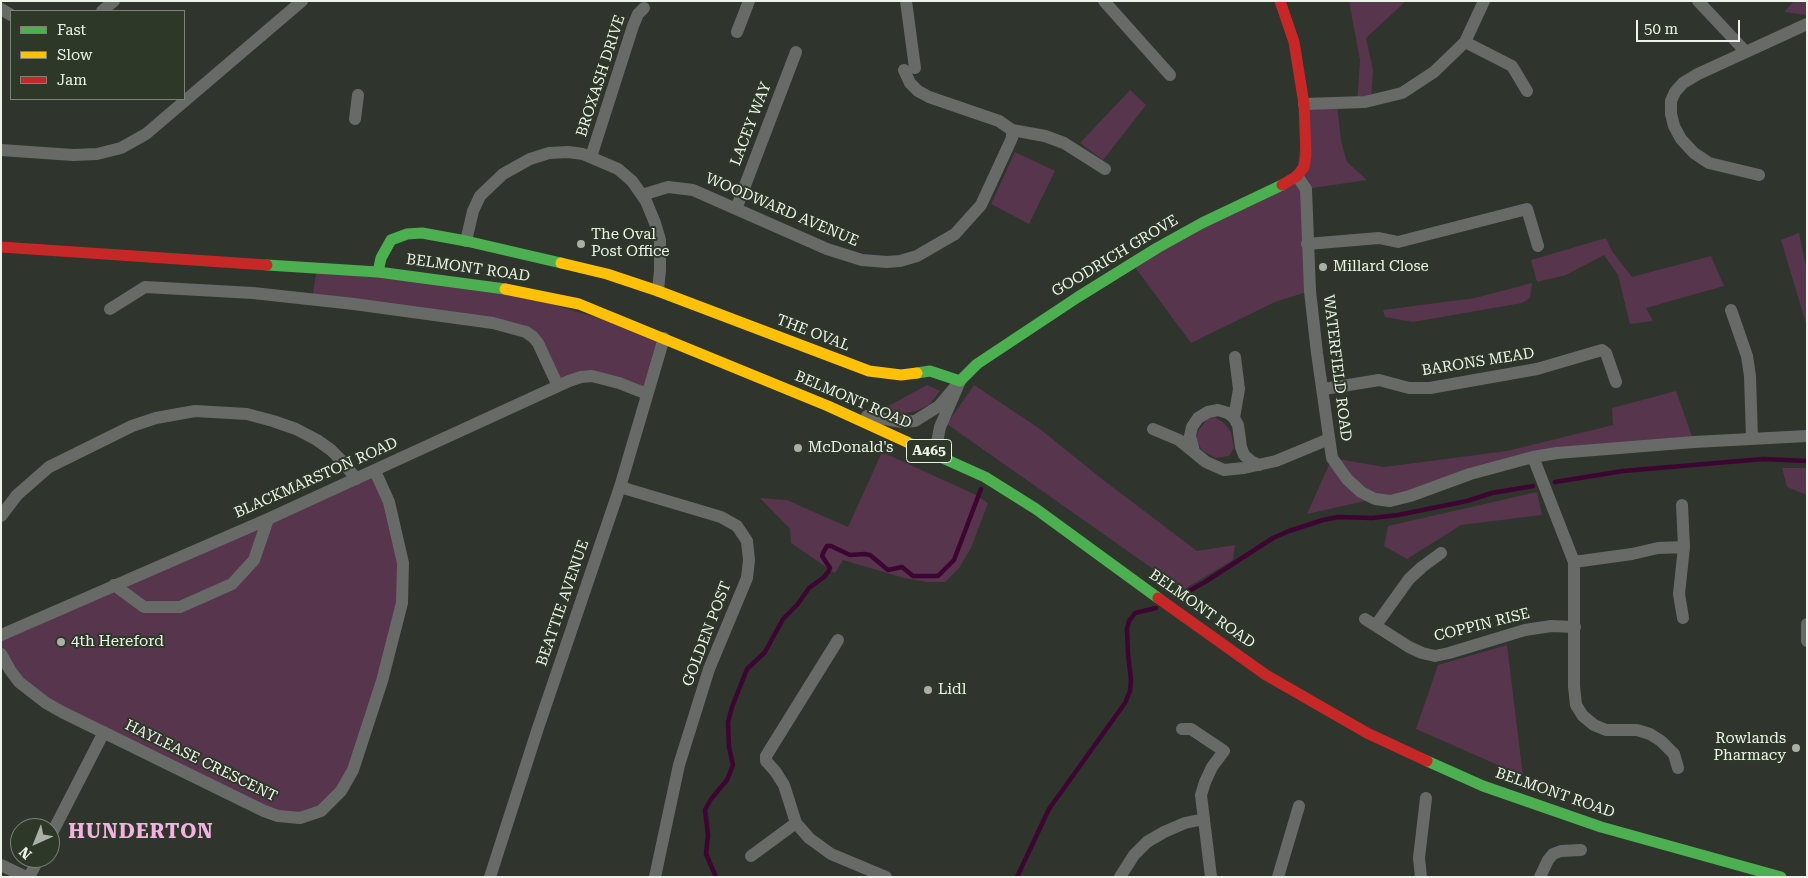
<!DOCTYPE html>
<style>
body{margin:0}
#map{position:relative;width:1808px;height:878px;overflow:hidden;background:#2f342c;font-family:"Roboto Serif",serif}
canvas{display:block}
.frame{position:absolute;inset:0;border:2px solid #ecf3e9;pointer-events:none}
.legend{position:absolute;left:10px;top:10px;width:175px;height:90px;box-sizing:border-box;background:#2e3829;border:1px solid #7a8376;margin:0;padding:6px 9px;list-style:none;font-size:15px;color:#ecf3e9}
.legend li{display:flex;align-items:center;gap:10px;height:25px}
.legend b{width:25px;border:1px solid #7a8376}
.north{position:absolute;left:10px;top:818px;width:50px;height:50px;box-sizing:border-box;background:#2e3829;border:1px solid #7a8376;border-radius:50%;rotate:224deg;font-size:14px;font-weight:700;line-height:20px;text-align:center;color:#ecf3e9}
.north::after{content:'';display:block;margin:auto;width:18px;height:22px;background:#aab0a7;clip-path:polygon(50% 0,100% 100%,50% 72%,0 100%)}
.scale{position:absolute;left:1636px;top:20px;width:104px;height:22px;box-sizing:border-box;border:2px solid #ecf3e9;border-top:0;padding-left:6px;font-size:15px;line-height:18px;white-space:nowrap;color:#ecf3e9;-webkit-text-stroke:4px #2e3829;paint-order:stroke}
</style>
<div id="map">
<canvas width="1808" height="878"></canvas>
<div class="frame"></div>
<ul class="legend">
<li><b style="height:6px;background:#4caf50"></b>Fast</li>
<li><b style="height:6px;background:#ffc107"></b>Slow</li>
<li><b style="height:6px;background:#c62828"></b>Jam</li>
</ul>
<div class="north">N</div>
<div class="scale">50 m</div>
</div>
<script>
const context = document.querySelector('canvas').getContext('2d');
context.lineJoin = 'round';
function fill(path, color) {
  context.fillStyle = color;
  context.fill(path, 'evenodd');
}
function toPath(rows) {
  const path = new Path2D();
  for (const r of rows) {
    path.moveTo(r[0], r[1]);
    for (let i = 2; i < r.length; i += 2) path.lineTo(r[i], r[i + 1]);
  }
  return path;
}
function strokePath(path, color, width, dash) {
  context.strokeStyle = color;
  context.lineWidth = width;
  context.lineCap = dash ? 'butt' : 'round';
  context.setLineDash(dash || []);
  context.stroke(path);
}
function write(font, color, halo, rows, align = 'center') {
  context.font = font + ' "Roboto Serif",serif';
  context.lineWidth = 4;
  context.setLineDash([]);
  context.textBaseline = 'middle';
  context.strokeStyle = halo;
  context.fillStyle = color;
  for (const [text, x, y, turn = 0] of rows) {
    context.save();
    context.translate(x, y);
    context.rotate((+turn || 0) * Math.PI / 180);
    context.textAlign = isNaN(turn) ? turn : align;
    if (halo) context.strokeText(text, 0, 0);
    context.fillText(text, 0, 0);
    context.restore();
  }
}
fill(toPath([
 [1349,1,1406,1,1366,38,1373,70,1371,101,1357,103,1360,60],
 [1794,1,1807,1,1807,15,1784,12],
 [1130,90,1146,105,1103,160,1080,143],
 [1304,104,1337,104,1341,141,1347,162,1367,180,1306,189,1310,291,1275,302,1191,343,1132,263,1297,176],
 [1015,152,1055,171,1029,224,991,204],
 [1799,233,1807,271,1807,327,1781,240],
 [1606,238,1612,251,1632,277,1711,256,1724,286,1646,308,1653,321,1630,324,1618,275,1604,255,1566,275,1537,282,1531,260],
 [317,268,492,286,664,338,647,394,605,379,558,386,526,332,312,299],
 [1532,283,1530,298,1522,303,1413,322,1385,317,1383,310,1475,298],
 [927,385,940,391,929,405,916,411,901,414,883,409],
 [974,385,1040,429,1102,479,1197,551,1235,545,1233,560,1183,590,947,424],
 [1676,391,1694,442,1557,453,1390,501,1374,499,1307,514,1332,458,1384,467,1507,451,1613,425,1612,408],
 [1215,417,1224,423,1231,432,1234,448,1229,456,1216,458,1203,451,1196,441,1198,431,1207,419],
 [882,452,974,494,988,503,971,548,959,568,945,582,928,582,904,578,843,560,835,573,791,543,790,529,760,498,787,500,848,527],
 [1782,468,1807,468,1807,495,1787,487],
 [375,471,395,529,402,603,348,780,321,811,278,816,104,732,19,682,1,652,1,635],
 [1537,492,1542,515,1461,525,1407,559,1384,546,1388,526],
 [1507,645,1523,776,1416,729,1438,665]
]), '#57354d');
strokePath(toPath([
 [1555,482,1623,471,1763,459,1807,461],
 [1178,597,1205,582,1273,538,1289,531,1323,520,1338,517,1372,518,1398,515,1467,501,1492,493,1533,486],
 [716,877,706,854,708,835,705,810,711,799,727,780,733,765,729,747,728,722,732,707,747,669,765,652,783,619,797,605,809,588,824,577,828,572,830,568,822,556,824,551,827,546,831,546,850,555,865,554,870,555,888,570,902,567,913,576,938,576,954,560,981,489],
 [1017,877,1049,809,1125,703,1130,691,1131,680,1128,654,1127,629,1129,621,1135,613,1156,608]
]), '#3d0632', 4.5);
strokePath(toPath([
 [906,1,915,68],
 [1104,1,1170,75],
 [1698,1,1745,51],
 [1,9,11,15],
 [102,11,114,1],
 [737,32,749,1],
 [1465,42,1512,66,1527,91],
 [1304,104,1365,102,1402,93,1434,72,1465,42,1484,1],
 [355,119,358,95],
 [1012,130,1045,136,1064,143,1105,169],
 [1,150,73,155,97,154,121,148,146,134,302,1],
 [591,157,633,26,638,14,644,8],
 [1759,175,1709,163,1694,153,1681,139,1674,126,1671,114,1671,101,1675,92,1683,83,1698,74,1807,24],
 [1297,176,1306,189,1310,291,1317,353,1332,458,1347,479,1361,492,1375,499,1390,501,1410,496,1470,474,1533,457,1557,453,1694,442,1807,436],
 [642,195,668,187,693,190,827,249,862,260,887,262,900,261,917,256,955,234,981,205,1012,138,1012,130,999,121,929,97,918,91,910,83,904,70],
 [736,209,796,52],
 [466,241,473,211,480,196,503,174,530,159,549,153,568,152,583,154,618,169,632,181,646,201,655,223,660,240,660,270,658,291],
 [1307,244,1379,238,1398,242,1527,209,1538,246],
 [110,309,145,287,253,293,354,304,493,323,526,332,533,337,538,343,558,386],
 [1731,310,1747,356,1750,376,1752,438],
 [1324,389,1379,380,1409,388,1430,388,1537,369,1602,350,1606,353,1616,382],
 [867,416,902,422,915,421,939,406,960,381,940,427,935,453],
 [1234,418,1239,389,1235,357],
 [1153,429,1179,440,1206,462,1224,470,1244,468,1276,461,1329,439],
 [1194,451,1190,436,1192,427,1198,418,1208,412,1218,410,1228,413,1234,418,1238,425,1241,447,1244,455,1251,461,1259,465],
 [1533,457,1574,562,1574,686,1576,705,1583,716,1594,725,1606,730,1637,730,1650,734,1661,741,1674,754,1678,768],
 [620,487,721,517,737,526,747,541,749,560,747,578,709,669,679,765,655,877],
 [1682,505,1684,547,1679,594,1683,618],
 [1,516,17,495,49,467,132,426,156,418,195,411,247,414,273,421,296,429,317,440,331,450,343,462,356,479],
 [1574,562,1632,554,1658,548,1684,547],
 [114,585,144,607,180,607,232,584,254,560,268,519],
 [1365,619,1409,647,1422,653,1435,656,1449,653,1525,630,1551,626,1575,627],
 [1807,624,1807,641],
 [1376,625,1409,579,1422,567,1441,553],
 [1,635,268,519,569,381,581,377,592,376,619,383,647,394],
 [838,640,766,756,766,761,775,771,784,785,796,823,809,838,831,854,886,877],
 [1,654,10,670,19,682,46,703,62,712,264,811,278,816,300,818,321,811,341,791,353,770,382,681,402,603,403,563,389,502,375,471],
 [1182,729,1191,729,1224,751,1212,767,1205,782,1201,795,1211,877],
 [50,837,104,732],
 [751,856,796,823],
 [1,865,26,877],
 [29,877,39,858],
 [490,877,538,728,620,487,664,338],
 [1120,877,1134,855,1147,842,1164,832,1185,823,1204,819],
 [1278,877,1299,806],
 [1421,877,1419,858,1426,798],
 [1540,877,1548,860,1553,854,1561,851,1581,850]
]), '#686a68', 12);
strokePath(toPath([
 [267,265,378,272,505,289],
 [378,272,381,258,391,240,407,234,422,233,466,241,561,263],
 [917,373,930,371,960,381,977,364,1078,297,1157,248,1202,223,1282,185],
 [907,442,985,477,1036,509,1158,598],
 [1427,761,1483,786,1601,827,1781,877]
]), '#4caf50', 11);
strokePath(toPath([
 [561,263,607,274,658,291,869,371,901,375,917,373],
 [505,289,579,304,828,406,907,442]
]), '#ffc107', 11);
strokePath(toPath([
 [1280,1,1294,42,1304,104,1306,155,1304,167,1297,176,1282,185],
 [1,247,267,265],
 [1158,598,1266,675,1367,733,1427,761]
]), '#c62828', 11);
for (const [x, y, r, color] of [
 [581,244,5,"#aab0a7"],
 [1323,267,5,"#aab0a7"],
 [798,448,5,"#aab0a7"],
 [61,642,5,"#aab0a7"],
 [928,690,5,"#aab0a7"],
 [1796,748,5,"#aab0a7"]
]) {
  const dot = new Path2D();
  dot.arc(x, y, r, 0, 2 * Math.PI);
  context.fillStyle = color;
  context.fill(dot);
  strokePath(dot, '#2e3829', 2);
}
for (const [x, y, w] of [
 [929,451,45]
]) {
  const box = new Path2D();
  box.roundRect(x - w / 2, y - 11.5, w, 23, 4);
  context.fillStyle = '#2e3829';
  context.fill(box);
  strokePath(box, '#ecf3e9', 1);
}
write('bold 14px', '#ecf3e9', null, [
 ["A465",929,451]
]);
write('15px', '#ecf3e9', '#2e3829', [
 ["BROXASH DRIVE",601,76,-72],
 ["LACEY WAY",751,124,-69],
 ["WOODWARD AVENUE",782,210,23],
 ["GOODRICH GROVE",1115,256,-31],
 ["BELMONT ROAD",468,268,8],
 ["THE OVAL",813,333,21],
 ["BARONS MEAD",1478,362,-9],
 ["WATERFIELD ROAD",1337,368,83],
 ["BELMONT ROAD",853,400,23],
 ["BLACKMARSTON ROAD",316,478,-24],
 ["BEATTIE AVENUE",563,603,-71],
 ["BELMONT ROAD",1202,609,35],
 ["COPPIN RISE",1482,625,-14],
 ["GOLDEN POST",707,634,-69],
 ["HAYLEASE CRESCENT",201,761,26],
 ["BELMONT ROAD",1555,793,19]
]);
write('15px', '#ecf3e9', '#2e3829', [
 ["The Oval",591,235],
 ["Post Office",591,252],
 ["Millard Close",1333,267],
 ["McDonald's",808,448],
 ["4th Hereford",71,642],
 ["Lidl",938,690],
 ["Rowlands",1786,739,"right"],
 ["Pharmacy",1786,756,"right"]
], 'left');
context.letterSpacing = '1px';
write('bold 20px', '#f5b1e2', '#2e3829', [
 ["HUNDERTON",141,832]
]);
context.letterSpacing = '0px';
</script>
